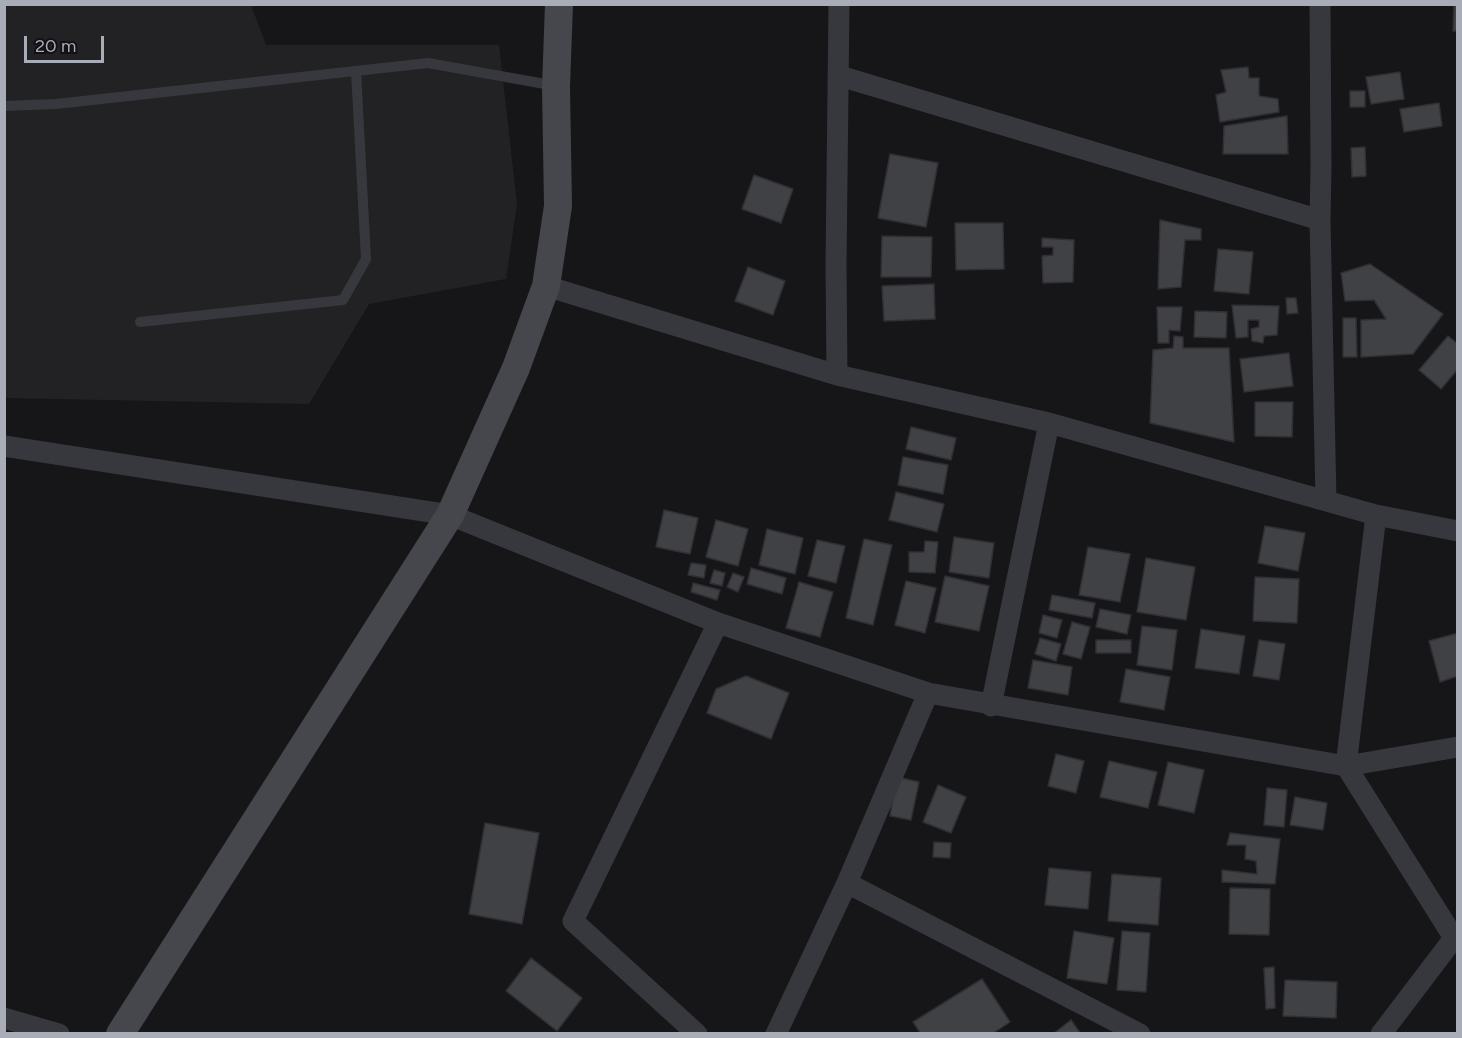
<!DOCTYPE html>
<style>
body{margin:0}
#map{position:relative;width:1462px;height:1038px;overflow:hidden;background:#161618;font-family:Figtree,sans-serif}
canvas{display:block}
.frame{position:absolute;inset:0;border:6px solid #a8adb8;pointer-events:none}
.scale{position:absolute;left:24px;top:36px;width:80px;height:27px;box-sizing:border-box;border:3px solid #a8adb8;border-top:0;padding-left:8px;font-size:18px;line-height:21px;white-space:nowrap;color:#a8adb8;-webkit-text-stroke:4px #111113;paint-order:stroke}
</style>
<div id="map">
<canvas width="1462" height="1038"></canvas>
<div class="frame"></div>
<div class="scale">20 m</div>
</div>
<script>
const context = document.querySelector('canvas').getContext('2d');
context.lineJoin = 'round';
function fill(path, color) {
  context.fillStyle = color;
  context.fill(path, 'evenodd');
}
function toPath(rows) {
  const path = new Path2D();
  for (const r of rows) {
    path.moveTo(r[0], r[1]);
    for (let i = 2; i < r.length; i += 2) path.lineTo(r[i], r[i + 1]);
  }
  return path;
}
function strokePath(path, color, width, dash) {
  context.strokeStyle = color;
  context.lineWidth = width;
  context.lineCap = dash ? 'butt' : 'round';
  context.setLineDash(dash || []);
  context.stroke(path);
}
fill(toPath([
 [5,5,251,5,266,45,499,45,517,204,506,279,369,304,309,404,5,398]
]), '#222225');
const building = toPath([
 [1454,4,1458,4,1458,31,1453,31,1454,4],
 [1248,67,1249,78,1259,78,1259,96,1278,99,1279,112,1220,122,1216,95,1226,92,1221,70,1248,67],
 [1400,72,1404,99,1371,104,1366,77,1400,72],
 [1350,91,1365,91,1365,107,1350,107,1350,91],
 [1439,103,1442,126,1404,132,1400,109,1439,103],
 [1287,116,1288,154,1223,154,1224,126,1287,116],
 [1365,147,1366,176,1352,177,1351,148,1365,147],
 [890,154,938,163,926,227,878,218,890,154],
 [754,175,793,189,781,223,742,209,754,175],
 [1160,220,1201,229,1201,240,1185,240,1181,287,1158,289,1160,220],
 [955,223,1003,223,1004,269,956,270,955,223],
 [882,236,932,237,931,277,881,277,882,236],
 [1042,238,1074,240,1073,282,1043,283,1042,256,1053,255,1053,247,1042,247,1042,238],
 [1218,249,1253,252,1249,294,1214,291,1218,249],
 [1370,264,1443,314,1413,354,1361,357,1361,320,1386,319,1374,300,1345,301,1341,273,1370,264],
 [748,267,785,281,773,315,735,301,748,267],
 [934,284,935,319,884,321,882,286,934,284],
 [1286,298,1296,298,1298,313,1287,314,1286,298],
 [1232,305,1279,306,1277,335,1264,336,1263,343,1252,341,1251,329,1259,327,1259,320,1248,320,1248,337,1236,338,1232,305],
 [1157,307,1182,307,1180,331,1169,330,1169,343,1158,343,1157,307],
 [1195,311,1227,312,1226,338,1194,337,1195,311],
 [1343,318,1356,318,1357,357,1343,357,1343,318],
 [1174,336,1183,337,1183,348,1229,348,1234,442,1150,423,1153,350,1173,348,1174,336],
 [1448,336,1458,344,1458,369,1441,389,1419,370,1448,336],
 [1289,353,1293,386,1244,392,1240,359,1289,353],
 [1255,402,1293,402,1292,437,1255,436,1255,402],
 [911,427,956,438,951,460,906,449,911,427],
 [903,457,948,465,943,494,898,485,903,457],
 [896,492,944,504,937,532,889,520,896,492],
 [664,510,698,518,690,554,656,547,664,510],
 [716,520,748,529,738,566,706,557,716,520],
 [1265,526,1305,533,1298,571,1258,563,1265,526],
 [767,529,803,538,795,574,759,565,767,529],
 [954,537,994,543,989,578,949,572,954,537],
 [864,539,892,545,873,625,846,618,864,539],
 [817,540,845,546,836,583,808,576,817,540],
 [925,541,938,542,935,573,909,572,909,552,924,552,925,541],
 [1088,547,1130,554,1120,602,1079,595,1088,547],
 [1146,558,1195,567,1186,620,1137,612,1146,558],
 [691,563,706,565,704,578,688,575,691,563],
 [751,568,786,578,782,594,747,584,751,568],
 [714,570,725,573,722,586,710,583,714,570],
 [733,573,744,577,738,592,727,587,733,573],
 [945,576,989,586,979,631,935,622,945,576],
 [1255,577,1299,579,1297,623,1253,621,1255,577],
 [906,581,936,588,925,633,895,625,906,581],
 [799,582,833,592,820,637,786,628,799,582],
 [693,583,720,590,717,600,691,592,693,583],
 [1052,595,1095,603,1092,618,1049,610,1052,595],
 [1100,609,1131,615,1127,634,1096,627,1100,609],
 [1043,615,1062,620,1057,638,1039,633,1043,615],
 [1072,622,1090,627,1081,659,1063,654,1072,622],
 [1142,626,1177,630,1172,670,1137,665,1142,626],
 [1201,629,1245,636,1239,674,1195,668,1201,629],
 [1458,633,1458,676,1440,682,1429,641,1458,633],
 [1040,638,1061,644,1056,661,1035,654,1040,638],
 [1096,640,1131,640,1131,653,1096,653,1096,640],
 [1259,640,1285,644,1279,680,1253,676,1259,640],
 [1033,660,1072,667,1068,695,1028,688,1033,660],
 [1126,669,1170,677,1164,710,1120,702,1126,669],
 [746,676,789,693,771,739,707,713,716,689,746,676],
 [1056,754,1084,761,1076,793,1048,786,1056,754],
 [1109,761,1157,772,1148,808,1100,797,1109,761],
 [1168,762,1204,770,1194,813,1158,805,1168,762],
 [897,777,919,782,911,820,890,816,897,777],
 [938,785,966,797,951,833,923,822,938,785],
 [1267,788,1287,790,1284,827,1264,825,1267,788],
 [1295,797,1327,803,1323,830,1290,825,1295,797],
 [485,823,539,833,522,924,469,914,485,823],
 [1230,833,1280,839,1275,884,1222,882,1222,870,1257,874,1256,861,1245,859,1246,845,1227,845,1230,833],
 [934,842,951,843,950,858,933,857,934,842],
 [1049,868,1091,872,1088,909,1045,905,1049,868],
 [1112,874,1161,878,1158,925,1108,921,1112,874],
 [1230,888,1270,889,1269,935,1229,934,1230,888],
 [1074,931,1114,938,1107,984,1067,978,1074,931],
 [1122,931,1150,933,1146,992,1117,990,1122,931],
 [531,958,582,998,557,1031,506,991,531,958],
 [1274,967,1275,1008,1266,1009,1264,968,1274,967],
 [982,979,1010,1022,992,1034,921,1034,913,1022,982,979],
 [1285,980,1337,982,1336,1018,1283,1016,1285,980],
 [1071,1020,1081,1034,1053,1034,1071,1020]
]);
fill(building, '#404145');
strokePath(building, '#303034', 1.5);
strokePath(toPath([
 [4,106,56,104,428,63,556,86],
 [140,322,343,300,366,259,356,71]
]), '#37383d', 10);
strokePath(toPath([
 [1320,4,1321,168,1320,220,1326,500],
 [840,76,1320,220],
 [546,286,837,375,1049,423,1376,515,1458,531],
 [837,375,836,265,839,4],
 [4,446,450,515,718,623,928,693,1346,766,1458,747],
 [1376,515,1346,766,1454,938,1458,941],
 [991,706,1049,423],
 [847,883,928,693],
 [4,1018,59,1034],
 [697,1034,573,921,718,623],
 [776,1034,847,883,1140,1034],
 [1381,1034,1454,938]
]), '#37383d', 21);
strokePath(toPath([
 [120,1034,450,515,516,368,546,286,558,206,556,87,559,4]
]), '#45474d', 28);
</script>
